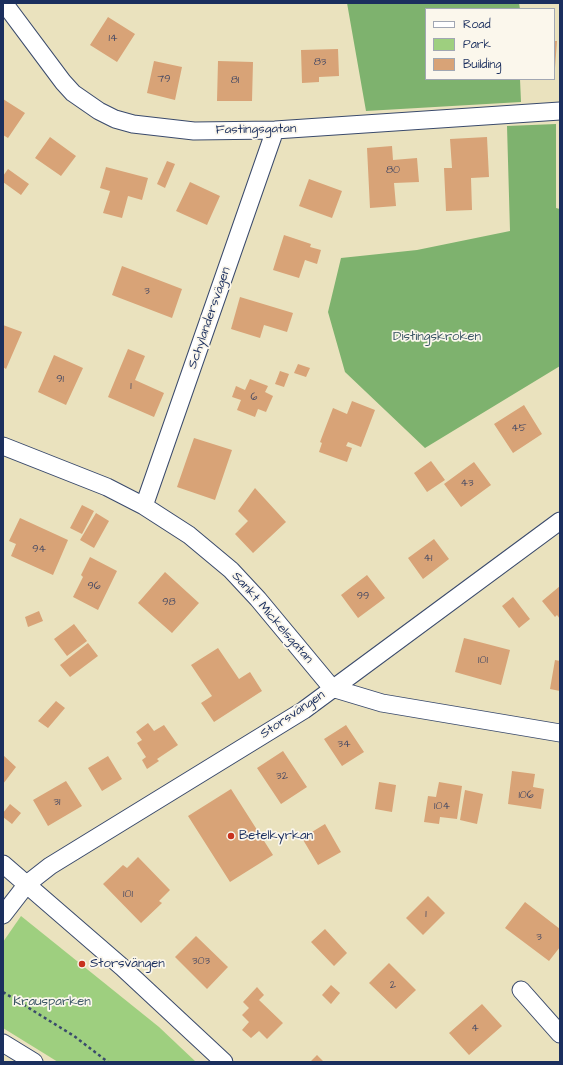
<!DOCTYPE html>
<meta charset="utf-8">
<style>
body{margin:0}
#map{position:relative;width:563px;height:1065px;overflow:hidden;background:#eae2be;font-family:"Architects Daughter",sans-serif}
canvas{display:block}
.frame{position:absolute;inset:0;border:4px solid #1b2f5e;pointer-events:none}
.legend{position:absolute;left:425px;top:8px;width:130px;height:72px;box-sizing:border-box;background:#fbf7ec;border:1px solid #a1a7b3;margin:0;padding:5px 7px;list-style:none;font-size:12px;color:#1b2f5e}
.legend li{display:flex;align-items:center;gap:8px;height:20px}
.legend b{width:20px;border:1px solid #a1a7b3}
</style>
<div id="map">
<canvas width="563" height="1065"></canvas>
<div class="frame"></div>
<ul class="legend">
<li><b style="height:5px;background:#fff"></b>Road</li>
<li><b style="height:11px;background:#9ecf7f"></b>Park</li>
<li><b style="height:11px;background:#d8a377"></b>Building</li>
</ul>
</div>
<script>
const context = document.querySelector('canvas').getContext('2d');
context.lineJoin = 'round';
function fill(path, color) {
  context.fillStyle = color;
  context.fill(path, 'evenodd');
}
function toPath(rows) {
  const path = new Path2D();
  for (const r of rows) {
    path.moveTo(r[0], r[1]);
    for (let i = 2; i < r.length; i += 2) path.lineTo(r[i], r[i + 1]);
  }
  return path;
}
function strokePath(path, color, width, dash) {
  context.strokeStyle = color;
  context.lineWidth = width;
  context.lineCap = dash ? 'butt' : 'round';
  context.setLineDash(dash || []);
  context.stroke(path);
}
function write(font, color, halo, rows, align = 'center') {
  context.font = font + ' "Architects Daughter",sans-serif';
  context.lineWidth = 3.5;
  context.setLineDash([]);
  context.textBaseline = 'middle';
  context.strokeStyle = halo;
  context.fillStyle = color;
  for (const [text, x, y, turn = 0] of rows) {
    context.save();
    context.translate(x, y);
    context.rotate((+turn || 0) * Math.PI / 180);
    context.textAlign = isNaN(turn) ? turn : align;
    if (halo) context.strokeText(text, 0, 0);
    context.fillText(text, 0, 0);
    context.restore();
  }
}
fill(toPath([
 [21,916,159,1027,196,1062,58,1062,3,1028,3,942]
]), '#9ecf7f');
fill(toPath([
 [347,3,519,3,520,9,426,9,426,79,520,79,521,102,366,111],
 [556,124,556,208,560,209,560,366,425,448,345,372,328,312,341,258,417,250,510,231,507,126]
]), '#7eb26e');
fill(toPath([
 [108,17,135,34,117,62,90,45],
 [554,41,557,41,555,68,554,68],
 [338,49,339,76,319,77,319,82,302,83,301,50],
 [154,61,182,67,175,100,147,93],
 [218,61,253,62,252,101,217,101],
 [3,99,25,113,8,138,3,135],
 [50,137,76,156,61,176,35,158],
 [487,137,489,177,471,178,472,210,446,211,444,168,452,168,450,139],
 [392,146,393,160,417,158,419,182,394,183,396,206,370,208,367,148],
 [167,161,175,164,165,188,157,184],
 [106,167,148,178,142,200,128,196,122,218,103,213,110,191,100,188],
 [8,169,29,184,21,195,3,182,3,176],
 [309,179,342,191,332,218,299,206],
 [190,182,220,196,207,225,176,211],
 [284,235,311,244,310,247,321,250,317,264,305,260,299,278,273,270],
 [122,266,182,289,172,318,112,295],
 [240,297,293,313,287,332,264,325,260,338,231,329],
 [3,325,22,332,6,369,3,367],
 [128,349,145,356,135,380,164,393,154,417,108,397],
 [54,355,83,368,66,405,38,392],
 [298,364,310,368,306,377,294,373],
 [280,371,289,374,284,387,275,384],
 [250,379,268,386,265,392,273,396,266,412,258,409,255,417,237,410,241,400,232,397,236,386,245,390],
 [352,401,375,410,361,447,348,442,346,446,352,448,347,462,319,452,322,443,320,442,333,408,347,414],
 [524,405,542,434,513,453,494,424],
 [194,438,232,450,215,500,177,487],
 [431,461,445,480,427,492,414,473],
 [474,462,491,485,461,507,444,484],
 [255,488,286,522,253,553,235,534,248,521,238,511],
 [82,505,94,511,82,534,70,528],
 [96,513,109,521,94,548,80,540],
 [20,518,68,540,53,575,11,556,16,544,9,541],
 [434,539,449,559,423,579,408,558],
 [90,557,117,571,98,610,73,597,83,577,81,575],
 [165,572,199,603,172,633,138,603],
 [367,575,385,598,358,618,341,595],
 [560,586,560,619,557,615,555,617,542,601],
 [513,597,530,619,519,628,502,606],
 [39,611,43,621,28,627,25,617],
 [74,624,87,641,67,656,54,639],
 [464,638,510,650,501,685,455,672],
 [88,643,98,656,70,677,60,665],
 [218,648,239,679,250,672,262,691,214,722,201,703,212,696,191,665],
 [555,660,560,661,560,691,550,689],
 [56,701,65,708,48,728,38,721],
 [148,723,154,731,164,725,178,745,157,759,159,761,147,769,142,760,146,757,137,743,142,740,136,732],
 [346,725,364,752,342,766,324,739],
 [283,751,307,787,281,804,257,768],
 [3,755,16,767,3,784],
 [108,756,122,779,102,791,88,768],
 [512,771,535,774,533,787,544,789,541,809,508,804],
 [66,781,82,806,48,826,33,800],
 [379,782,396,785,392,812,375,809],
 [439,782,462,786,457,819,440,817,439,824,424,822,428,796,436,797],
 [231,789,273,855,230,882,188,816],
 [465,790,483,794,477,824,460,820],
 [10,804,21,813,12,824,3,817,3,813],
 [325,824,341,852,318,865,302,838],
 [138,857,170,890,159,901,162,903,141,923,103,884,123,865,127,868],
 [428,896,445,913,423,935,406,918],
 [525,902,560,929,560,947,549,961,505,928],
 [325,929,347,953,334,966,311,942],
 [196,936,228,967,207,989,175,957],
 [389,963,416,990,396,1009,369,983],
 [331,985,340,993,331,1004,322,995],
 [257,987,264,995,259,1000,283,1023,267,1039,259,1031,251,1038,242,1030,249,1022,242,1015,249,1008,243,1002],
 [482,1004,502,1026,469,1055,449,1033],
 [317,1055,324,1062,310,1062]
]), '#d8a377');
const street = toPath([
 [4,3,63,82,73,93,99,111,115,119,133,124,194,131,275,130,560,111],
 [3,446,107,487,144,506,189,535,231,570,258,599,332,688,382,703,560,733],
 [144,506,275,130],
 [3,864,122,967,224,1062],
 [3,915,27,884,50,866,304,710,560,521],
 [521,990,560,1034],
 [3,1043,34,1062]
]);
strokePath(street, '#3a4a6c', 19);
strokePath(toPath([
 [3,992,74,1036,108,1062]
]), '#3a4a6c', 2.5, [3, 3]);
strokePath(street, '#fff', 17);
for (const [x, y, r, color] of [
 [231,836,4,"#c8321e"],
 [82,964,4,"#c8321e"]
]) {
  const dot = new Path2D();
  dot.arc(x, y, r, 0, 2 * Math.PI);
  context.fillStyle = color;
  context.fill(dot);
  strokePath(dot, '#fbf7ec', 1.5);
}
write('11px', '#4a4c64', null, [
 ["14",113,39],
 ["83",320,63],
 ["79",164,80],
 ["81",235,81],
 ["80",393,171],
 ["3",147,292],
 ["91",60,380],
 ["1",131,387],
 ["6",254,398],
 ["45",519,429],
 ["43",467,484],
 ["94",39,550],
 ["41",428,559],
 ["96",94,587],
 ["99",363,597],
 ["98",169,603],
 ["101",483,661],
 ["34",344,745],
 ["32",282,777],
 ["106",526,796],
 ["31",57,803],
 ["104",442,807],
 ["101",128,895],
 ["1",426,915],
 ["3",539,938],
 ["303",201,962],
 ["2",393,986],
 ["4",475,1029]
]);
write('13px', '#1b2f5e', '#fbf7ec', [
 ["Fastingsgatan",256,130,-1],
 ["Schylandersvägen",210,318,-71],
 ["Sankt Mickelsgatan",272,618,49],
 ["Storsvängen",293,715,-34]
]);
write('13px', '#3c5766', '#fbf7ec', [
 ["Distingskroken",437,337],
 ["Krausparken",52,1002]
]);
write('13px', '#1b2f5e', '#fbf7ec', [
 ["Betelkyrkan",239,836],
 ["Storsvängen",90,964]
], 'left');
</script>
